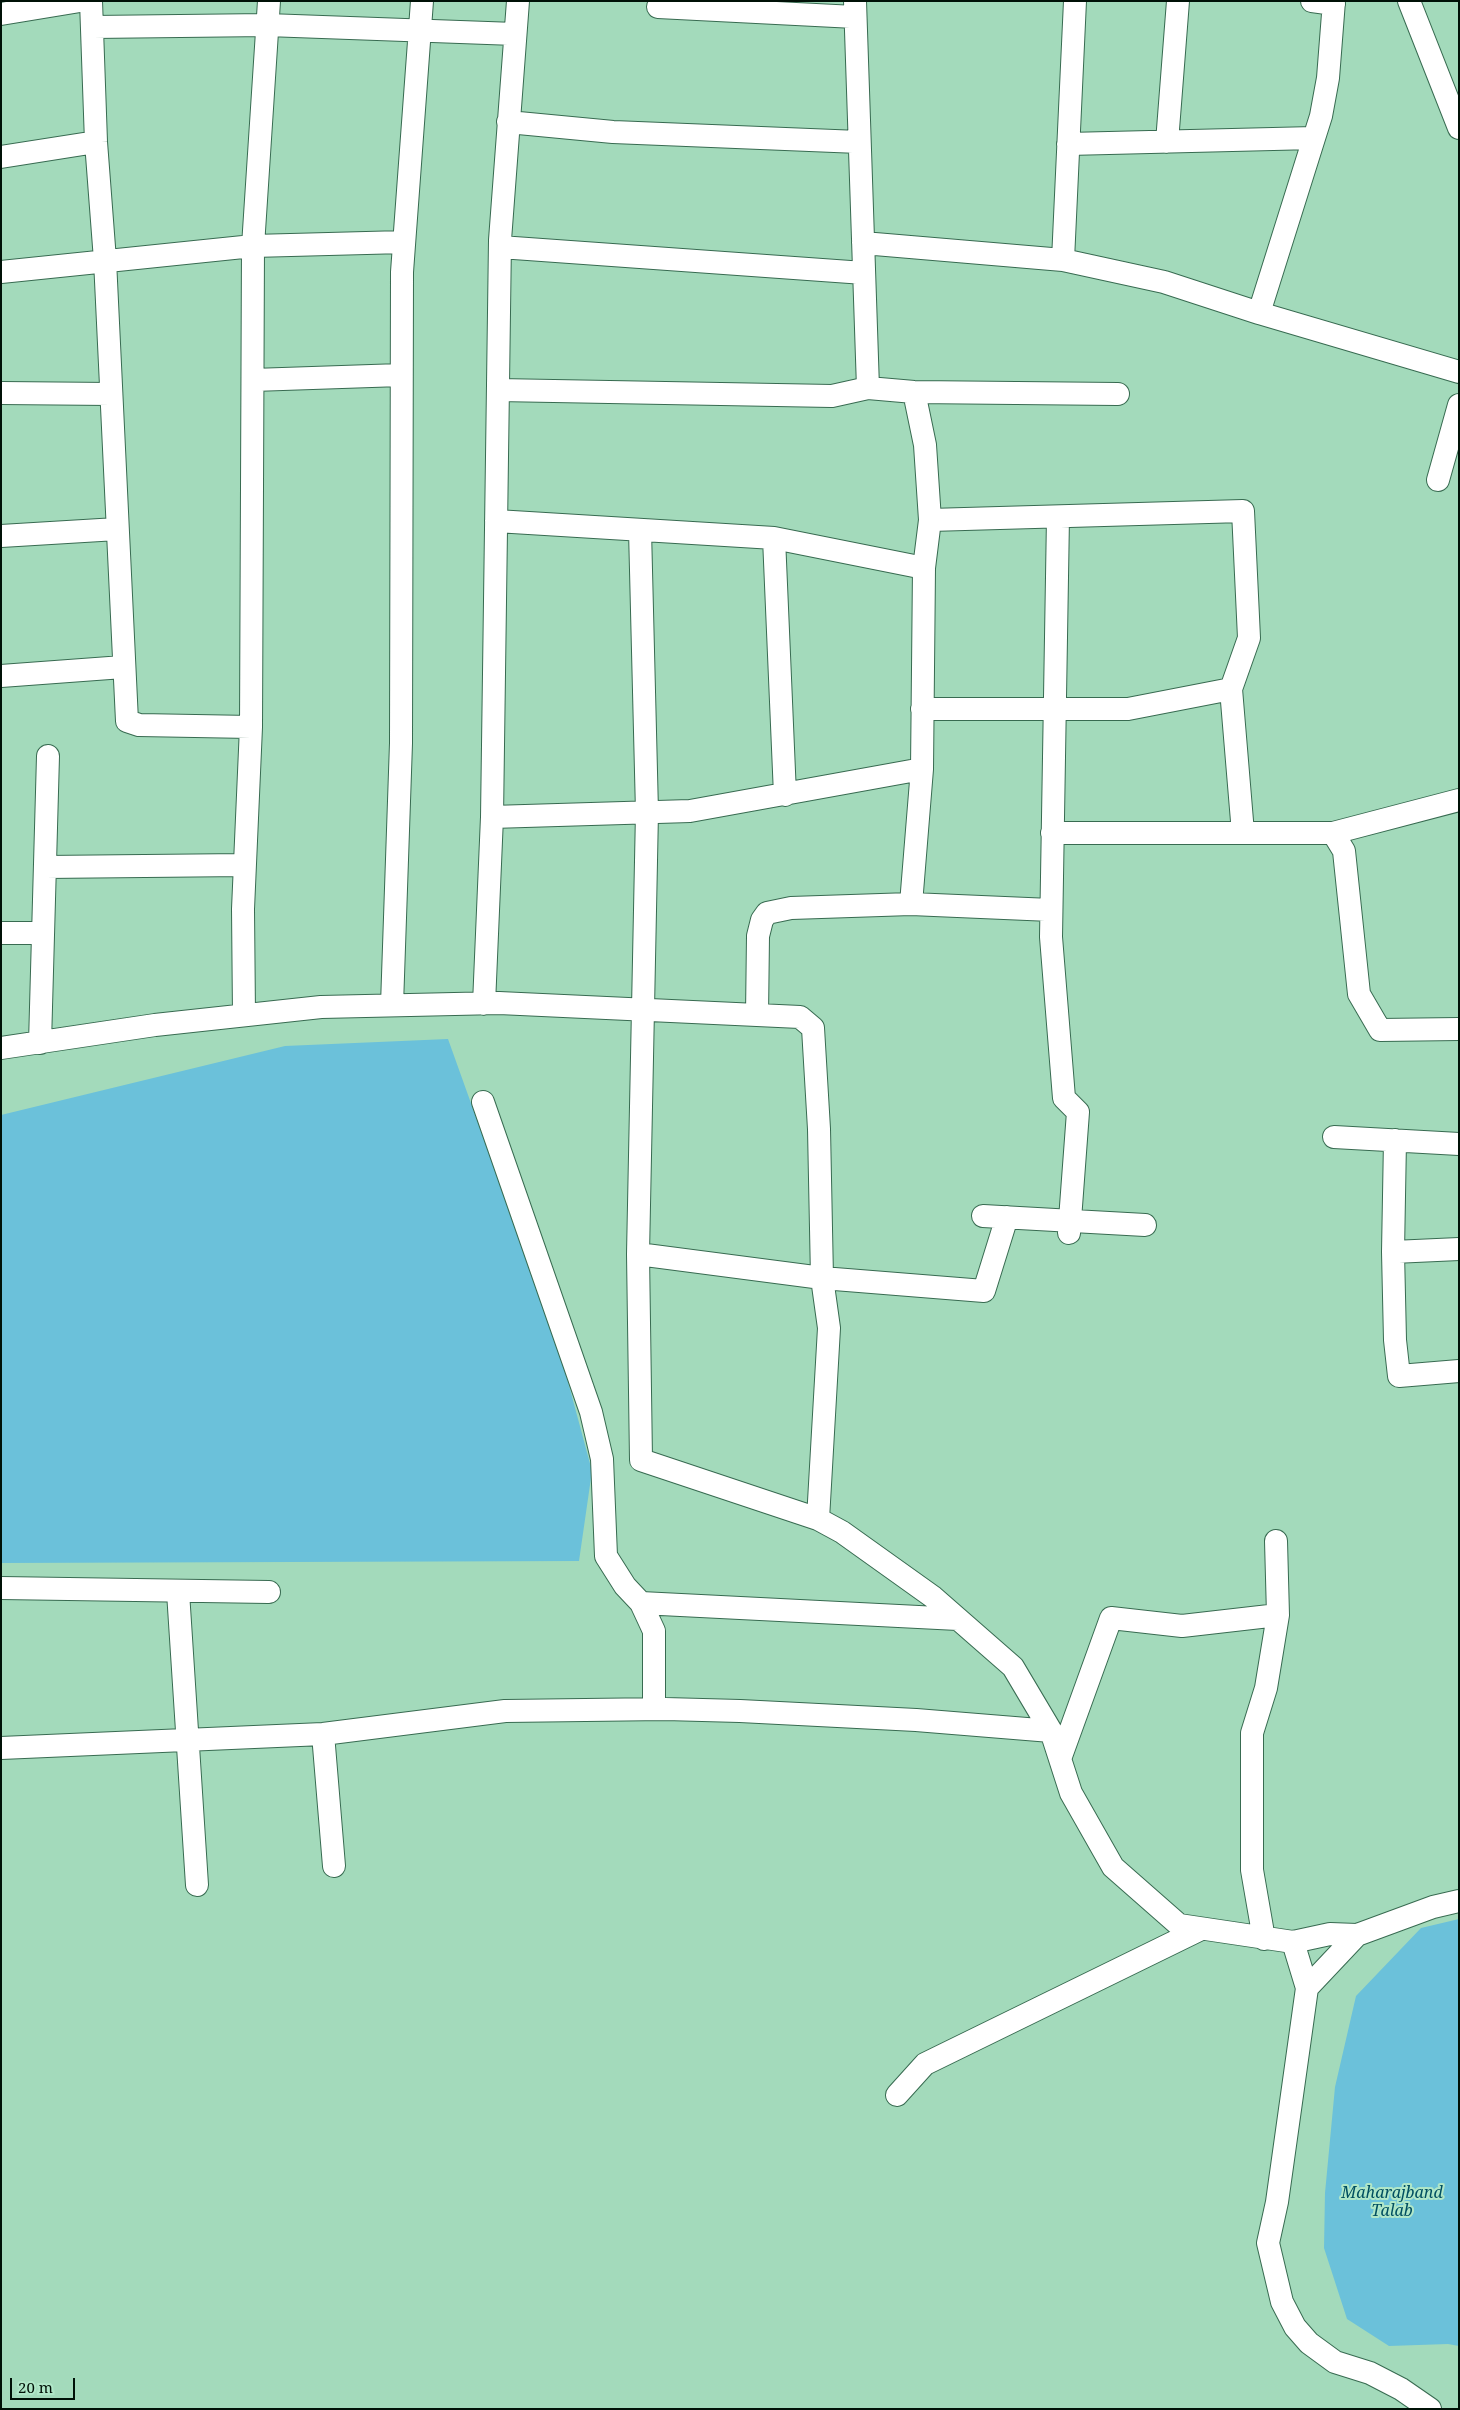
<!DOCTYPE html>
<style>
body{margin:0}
#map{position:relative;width:1460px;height:2410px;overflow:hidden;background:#a3dabb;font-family:"Noto Serif",serif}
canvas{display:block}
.frame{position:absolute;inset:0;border:2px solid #001107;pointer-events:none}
.scale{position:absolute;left:10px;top:2378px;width:65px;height:22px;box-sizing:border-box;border:2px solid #001107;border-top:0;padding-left:6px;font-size:15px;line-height:18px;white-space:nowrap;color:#001107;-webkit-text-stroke:4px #b0e7c8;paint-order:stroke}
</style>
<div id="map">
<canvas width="1460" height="2410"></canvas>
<div class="frame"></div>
<div class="scale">20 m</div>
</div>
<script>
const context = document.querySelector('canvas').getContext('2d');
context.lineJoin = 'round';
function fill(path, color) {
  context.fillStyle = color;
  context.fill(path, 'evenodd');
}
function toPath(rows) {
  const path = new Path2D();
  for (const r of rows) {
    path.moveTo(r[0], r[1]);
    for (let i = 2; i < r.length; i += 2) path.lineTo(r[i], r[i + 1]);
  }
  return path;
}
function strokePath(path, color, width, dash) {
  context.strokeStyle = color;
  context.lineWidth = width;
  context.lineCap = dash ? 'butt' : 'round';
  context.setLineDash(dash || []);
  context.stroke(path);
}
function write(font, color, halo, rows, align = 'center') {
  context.font = font + ' "Noto Serif",serif';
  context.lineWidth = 4;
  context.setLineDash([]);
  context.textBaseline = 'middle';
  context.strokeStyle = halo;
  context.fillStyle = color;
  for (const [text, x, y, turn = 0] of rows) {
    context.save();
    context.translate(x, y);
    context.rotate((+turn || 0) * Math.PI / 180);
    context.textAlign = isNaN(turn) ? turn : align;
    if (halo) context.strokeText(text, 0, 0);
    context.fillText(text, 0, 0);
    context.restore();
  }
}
fill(toPath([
 [448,1039,560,1352,592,1471,579,1561,1,1563,1,1115,285,1046],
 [1459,1919,1459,2346,1448,2344,1389,2346,1347,2319,1324,2248,1325,2193,1335,2087,1356,1996,1421,1928]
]), '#6bc1da');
const street = toPath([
 [91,1,96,142,105,260,127,721,139,725,251,727],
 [855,1,868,388],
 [1312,1,1334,4],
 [1409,1,1459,128],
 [658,7,855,17],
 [1,14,80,1],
 [93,27,267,25,515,34],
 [508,122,613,132,859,142],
 [1167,142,1178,1],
 [1068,144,1314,138],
 [1,157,96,142],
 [863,243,1063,260,1075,1],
 [500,247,864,273],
 [1063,260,1164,282,1259,313,1459,372],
 [1,272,253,246,404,242],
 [1259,313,1321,116,1328,78,1334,1],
 [253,380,401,375],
 [498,390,832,396,868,388,914,392,1118,394],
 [1,393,111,394],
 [1438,480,1459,405],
 [1058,517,1051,937,1064,1098,1078,1112,1069,1233],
 [930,520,1243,511,1249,638,1231,689,1243,833],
 [496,521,774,538,924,568],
 [640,530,647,812,638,1254,641,1460,818,1519,842,1532,933,1597,1013,1667,1051,1731,1071,1793,1113,1867,1179,1925,1293,1942,1330,1934,1357,1935],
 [1,536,117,529],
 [774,538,785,795],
 [1,676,123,667],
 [922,709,1128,709,1231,689],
 [492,817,690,811,922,769],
 [1052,833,1333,833,1344,851,1359,994,1380,1030,1459,1029],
 [1333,833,1459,800],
 [45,867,244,865],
 [911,904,922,769,924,568,930,520,925,445,914,392],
 [1,933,43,933],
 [484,1004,492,817,500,240,518,1],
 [392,1005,401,743,402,272,422,1],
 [244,1015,243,909,251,727,253,246,269,1],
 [757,1015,758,936,762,920,767,913,791,908,911,904,1051,910],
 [40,1043,48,756],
 [1,1048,155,1025,321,1007,499,1003,800,1017,813,1028,819,1129,822,1278,829,1328,818,1519],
 [483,1102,591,1412,602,1459,606,1556,625,1586,641,1603,654,1631,654,1709],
 [1334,1137,1459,1144],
 [1395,1140,1393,1252,1395,1340,1399,1376,1459,1371],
 [983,1216,1145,1225],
 [1393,1252,1459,1249],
 [638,1254,822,1278,984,1291,1007,1217],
 [1,1588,269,1592],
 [178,1592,197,1885],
 [641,1603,958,1619],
 [323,1734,334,1866],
 [1,1748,323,1734,505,1711,665,1709,740,1711,916,1720,1051,1731],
 [1060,1759,1111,1618,1182,1626,1278,1615],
 [1264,1939,1252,1870,1252,1733,1266,1688,1278,1615,1276,1541],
 [1293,1942,1307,1988],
 [897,2095,925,2064,1201,1929],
 [1430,2409,1401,2389,1370,2373,1335,2362,1309,2343,1295,2327,1282,2302,1268,2243,1277,2202,1307,1988,1357,1935,1433,1907,1459,1901]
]);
strokePath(street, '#386b51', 24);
strokePath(street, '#fff', 22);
write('italic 16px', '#004f61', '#b0e7c8', [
 ["Maharajband",1392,2193],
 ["Talab",1392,2211]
]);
</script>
